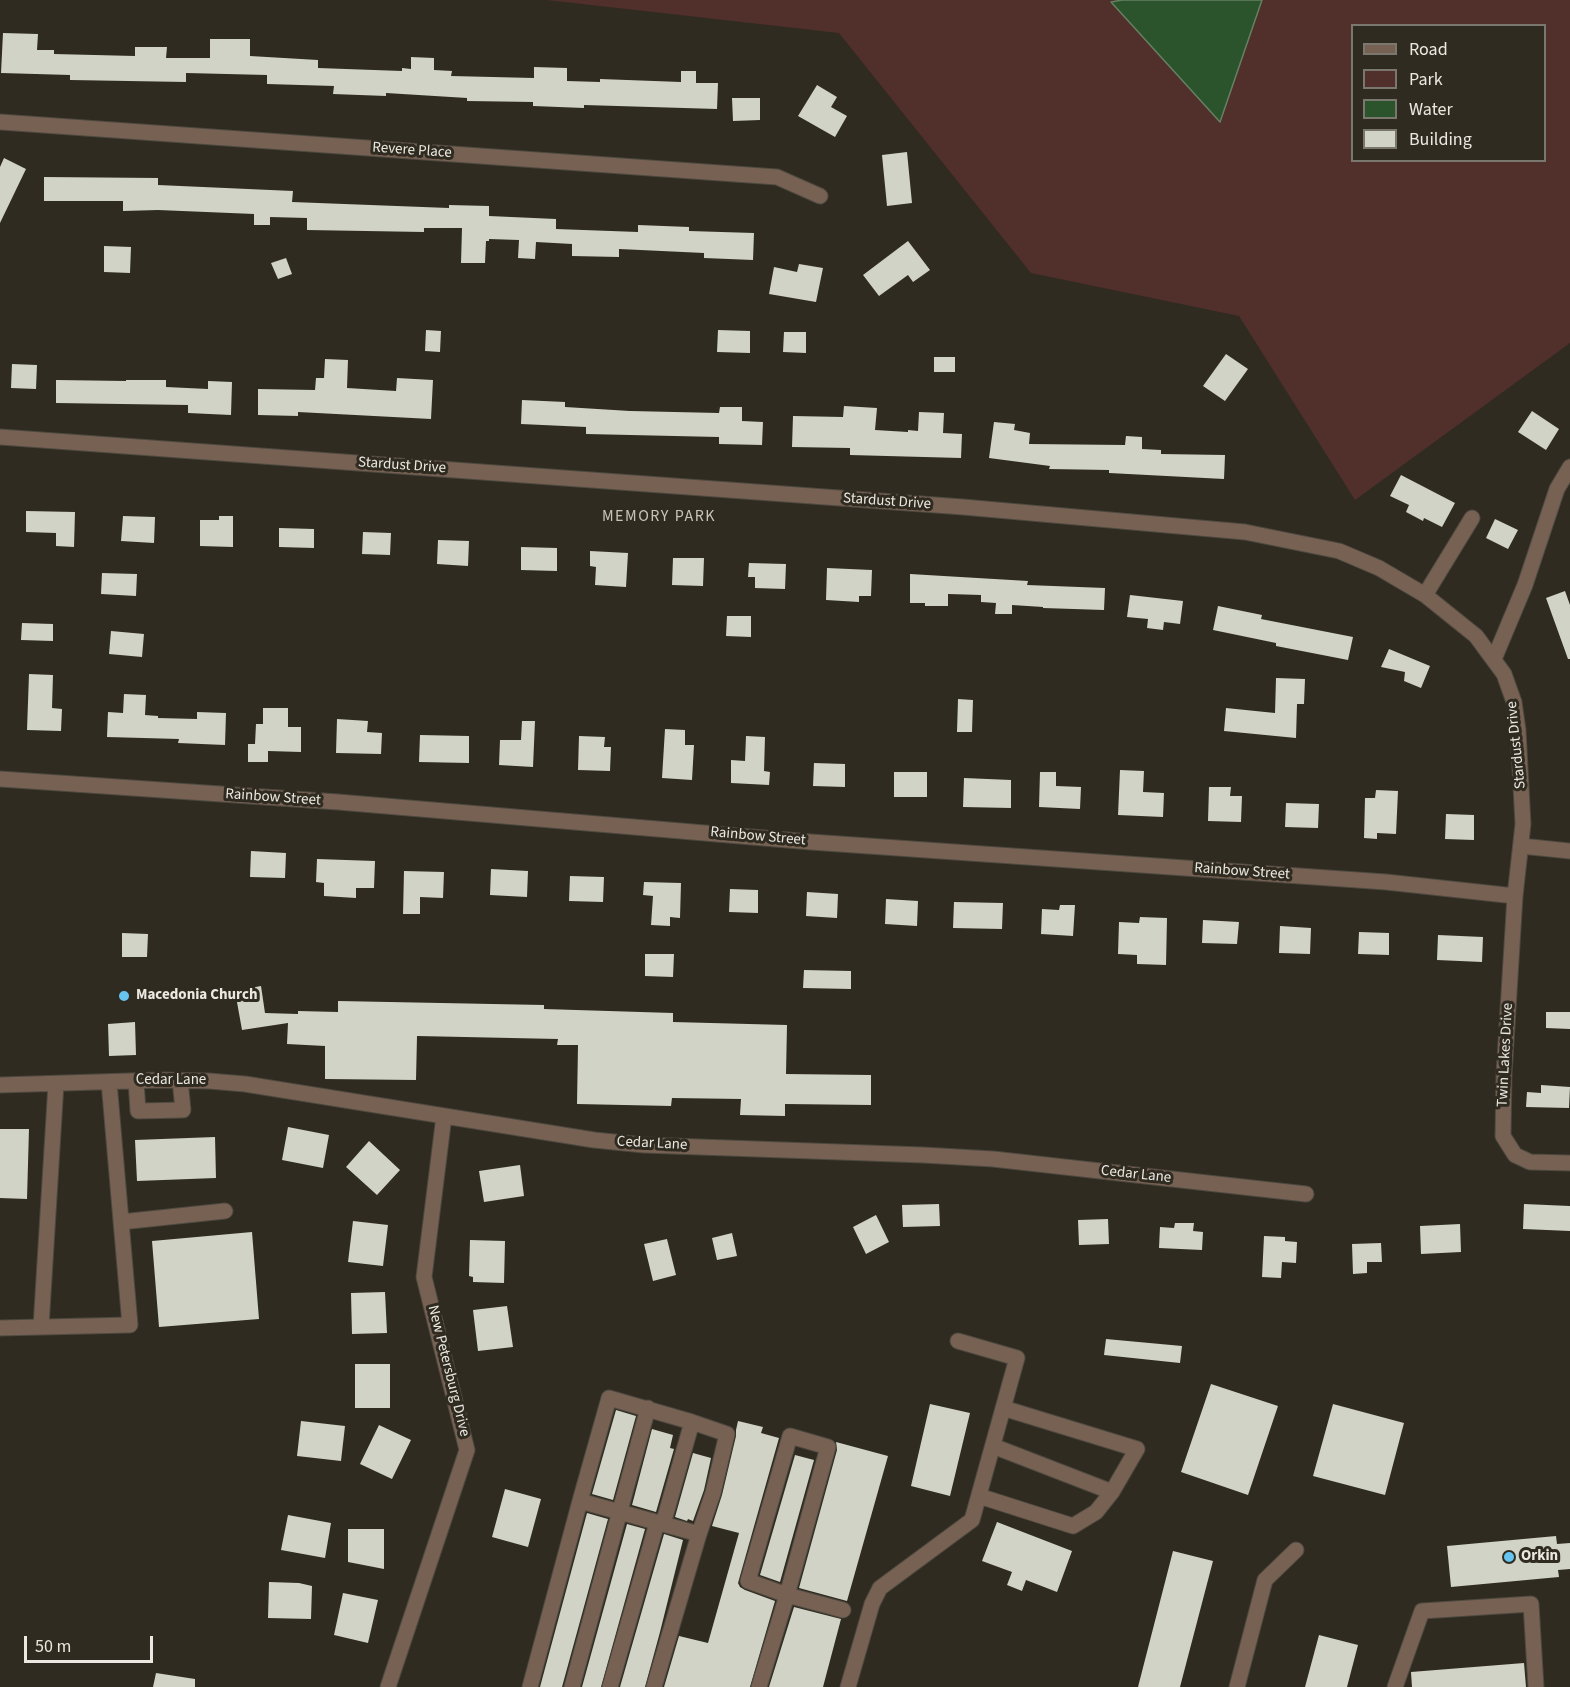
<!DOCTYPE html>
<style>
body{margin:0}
#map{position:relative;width:1570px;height:1687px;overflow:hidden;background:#2f2b21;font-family:"Source Sans 3",sans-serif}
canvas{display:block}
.legend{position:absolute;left:1351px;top:24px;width:195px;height:138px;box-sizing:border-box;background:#2f2b21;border:2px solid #7a776e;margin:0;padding:8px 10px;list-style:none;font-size:18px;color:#ebe8e1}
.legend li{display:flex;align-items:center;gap:12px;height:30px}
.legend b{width:30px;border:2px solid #7a776e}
.scale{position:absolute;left:24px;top:1636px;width:129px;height:27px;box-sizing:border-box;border:3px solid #ebe8e1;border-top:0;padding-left:8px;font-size:18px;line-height:21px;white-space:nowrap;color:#ebe8e1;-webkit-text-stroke:4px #2f2b21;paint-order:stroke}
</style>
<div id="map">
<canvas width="1570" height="1687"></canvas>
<ul class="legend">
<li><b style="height:8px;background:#776152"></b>Road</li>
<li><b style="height:16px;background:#512f2b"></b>Park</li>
<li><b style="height:16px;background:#2c542c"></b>Water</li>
<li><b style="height:16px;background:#d0d3c5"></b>Building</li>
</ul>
<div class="scale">50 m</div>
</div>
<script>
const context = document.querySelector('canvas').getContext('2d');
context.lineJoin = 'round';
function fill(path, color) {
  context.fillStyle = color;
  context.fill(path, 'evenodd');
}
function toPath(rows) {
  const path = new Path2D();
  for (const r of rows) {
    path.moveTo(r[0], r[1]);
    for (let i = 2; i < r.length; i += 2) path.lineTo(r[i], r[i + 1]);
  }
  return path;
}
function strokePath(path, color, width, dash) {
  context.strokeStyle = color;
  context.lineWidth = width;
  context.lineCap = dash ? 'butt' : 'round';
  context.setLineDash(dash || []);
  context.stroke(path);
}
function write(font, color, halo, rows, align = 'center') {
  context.font = font + ' "Source Sans 3",sans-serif';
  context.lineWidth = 6;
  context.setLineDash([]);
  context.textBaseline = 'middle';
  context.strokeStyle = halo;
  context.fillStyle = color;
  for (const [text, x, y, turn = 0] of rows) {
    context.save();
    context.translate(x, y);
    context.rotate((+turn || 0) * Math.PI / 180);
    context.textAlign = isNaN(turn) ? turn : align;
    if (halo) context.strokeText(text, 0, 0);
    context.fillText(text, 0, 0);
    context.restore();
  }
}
fill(toPath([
 [547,0,1570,0,1570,343,1355,500,1239,316,1031,273,839,33],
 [1352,26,1544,26,1544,160,1352,160]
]), '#512f2b');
const water = toPath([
 [1122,0,1262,0,1220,122,1111,2,1122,0]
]);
fill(water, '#2c542c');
strokePath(water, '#658062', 1.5);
fill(toPath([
 [3,33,38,34,37,50,54,50,54,54,135,56,135,47,167,47,166,58,210,58,210,39,250,39,250,56,318,60,318,68,402,71,402,68,411,69,411,57,434,58,434,70,452,71,451,76,534,78,534,67,567,68,567,81,600,82,600,79,681,82,681,71,696,71,696,83,718,83,717,109,584,105,584,108,533,106,533,102,467,101,467,98,386,93,386,96,333,94,334,86,267,84,267,75,186,73,186,82,70,80,70,75,1,73],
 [817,85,837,97,831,107,847,116,835,137,798,116],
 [732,98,760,98,760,120,733,121],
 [907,152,912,203,887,206,882,155],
 [4,158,26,169,0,223,0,167],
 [44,177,158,178,158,185,293,191,292,202,449,208,449,205,489,206,489,216,556,219,556,229,638,232,638,225,689,227,689,231,754,233,753,260,704,258,704,253,619,249,619,257,572,256,572,244,536,242,535,259,518,258,519,240,489,239,489,241,486,241,485,263,461,263,462,228,424,228,424,232,307,230,307,218,270,217,270,225,254,225,254,214,158,210,123,211,123,201,44,201],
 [908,241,930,270,913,282,908,275,879,296,863,275],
 [104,246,131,247,130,273,104,272],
 [286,258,292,274,278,279,271,263],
 [799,264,823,268,816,302,769,294,774,267,797,272],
 [426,330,441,331,440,352,425,351],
 [718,330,750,331,750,353,717,352],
 [784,332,806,332,806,353,783,352],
 [1226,354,1248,369,1225,401,1203,386],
 [934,357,955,357,955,372,934,372],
 [325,359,348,360,347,388,396,391,397,378,433,380,431,419,298,412,298,416,258,415,258,389,315,390,316,378,324,378],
 [12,364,37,365,36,389,11,388],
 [56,380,126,381,126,380,166,380,166,387,208,389,208,381,232,382,231,415,188,413,188,405,56,403],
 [522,400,565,402,565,407,630,411,719,413,720,407,742,407,742,421,763,422,762,445,719,444,719,437,586,434,586,427,521,424],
 [844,406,877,408,875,430,908,432,908,430,918,431,919,412,944,413,943,433,962,434,961,458,850,455,850,448,792,447,793,416,843,417],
 [1532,411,1559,429,1546,450,1518,432],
 [994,422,1015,424,1014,430,1030,433,1029,444,1125,445,1126,436,1142,437,1142,449,1161,450,1161,454,1225,455,1224,479,1109,473,1109,470,1049,469,1050,466,989,458],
 [1401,475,1455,503,1442,527,1424,518,1423,521,1406,512,1409,505,1390,496],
 [26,511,75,512,74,547,56,546,56,533,26,532],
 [123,516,155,517,154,543,121,541],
 [219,516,233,516,233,547,200,546,200,520,219,520],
 [1495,519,1518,530,1508,549,1486,538],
 [279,528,314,529,314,548,279,547],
 [363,532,391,533,390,555,362,554],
 [438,540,469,541,468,566,437,564],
 [521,547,557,548,557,571,521,570],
 [590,551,628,553,626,587,595,585,596,567,590,566],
 [673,558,704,558,703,586,672,585],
 [749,563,786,564,785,589,755,588,755,577,748,577],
 [827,568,872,570,871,596,859,596,859,602,826,600],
 [102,573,137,574,136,596,101,594],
 [910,574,1028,581,1027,585,1105,588,1104,610,1043,608,1043,607,1012,605,1012,614,995,614,996,603,981,602,981,595,948,594,948,606,925,606,925,603,910,603],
 [1565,591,1570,605,1570,659,1568,659,1546,598],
 [1130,595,1183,601,1180,624,1164,622,1163,630,1147,628,1148,619,1127,617],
 [1218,606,1262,615,1261,619,1353,637,1348,660,1276,646,1276,643,1213,630],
 [727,616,751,616,751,637,726,636],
 [22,623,53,624,53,641,21,640],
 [111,631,144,634,142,657,109,654],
 [1389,649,1430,666,1421,688,1404,681,1405,672,1381,667],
 [29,674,53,675,52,708,62,709,61,731,27,730],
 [1276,678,1305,679,1304,704,1297,704,1296,738,1224,731,1226,708,1275,713],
 [124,694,146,695,145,715,158,716,158,718,197,719,197,712,226,713,225,745,178,743,179,739,107,737,108,712,123,713],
 [958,699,973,700,972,732,957,732],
 [263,708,288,708,288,727,301,727,301,752,268,751,268,762,248,762,248,744,255,744,256,724,263,724],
 [337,719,368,721,367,732,382,733,381,754,336,753],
 [522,721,535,721,533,767,499,765,500,740,521,740],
 [665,729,685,730,685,745,694,745,692,780,662,778],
 [420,735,469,736,469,763,419,762],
 [579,736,605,737,604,747,611,747,610,771,578,770],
 [746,736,765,737,764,771,770,772,769,785,731,783,731,760,745,761],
 [814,763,845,764,845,787,813,786],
 [1120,770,1144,771,1143,792,1164,793,1163,817,1118,815],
 [894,772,927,772,927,797,894,797],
 [1040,772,1056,772,1056,786,1081,787,1080,809,1039,807],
 [964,778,1011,780,1011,808,963,807],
 [1209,787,1231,787,1230,796,1242,796,1241,822,1208,821],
 [1376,790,1398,791,1396,834,1377,833,1377,839,1364,838,1365,798,1375,798],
 [1286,803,1319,804,1318,828,1285,827],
 [1446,814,1474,815,1474,840,1445,839],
 [251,851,286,853,285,878,250,877],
 [317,859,375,861,374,888,356,888,356,898,324,896,324,883,316,882],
 [491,869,528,871,527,897,490,895],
 [404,871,444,872,443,898,420,897,420,914,403,914],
 [570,876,604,877,603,902,569,901],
 [644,882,681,883,680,918,670,917,670,926,651,925,653,896,643,895],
 [730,889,758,890,758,913,729,912],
 [807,892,838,894,837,918,806,916],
 [886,899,918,901,917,926,885,924],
 [954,902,1003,903,1002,929,953,928],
 [1060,905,1075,905,1073,936,1041,934,1042,909,1059,910],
 [1140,917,1167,918,1166,965,1137,964,1137,955,1118,954,1119,922,1139,923],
 [1203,920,1239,922,1237,944,1202,943],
 [1280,926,1311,928,1310,954,1279,953],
 [1359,932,1389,933,1389,955,1358,954],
 [122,933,148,934,147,957,122,957],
 [1438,935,1483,937,1482,962,1437,960],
 [645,954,674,954,673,977,645,976],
 [804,970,851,971,851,989,803,988],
 [261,986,265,1013,298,1014,298,1011,338,1012,338,1001,544,1005,544,1009,673,1013,673,1022,787,1025,786,1074,871,1075,871,1105,785,1104,785,1116,740,1115,741,1099,672,1098,671,1106,577,1104,578,1045,557,1045,558,1039,417,1036,416,1080,325,1079,325,1046,287,1044,288,1023,242,1030,235,991],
 [1546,1012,1570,1012,1570,1029,1546,1028],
 [135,1022,136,1055,109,1056,108,1024],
 [1541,1085,1570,1087,1569,1108,1526,1107,1527,1092,1541,1093],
 [288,1127,329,1135,323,1168,282,1160],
 [0,1129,29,1129,27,1199,0,1198],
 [215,1137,216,1178,137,1181,135,1140],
 [369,1141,400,1170,377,1195,346,1167],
 [520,1165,524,1196,484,1202,479,1171],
 [939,1204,940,1226,903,1227,902,1205],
 [1524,1204,1570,1206,1570,1231,1523,1229],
 [876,1215,889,1242,866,1254,853,1227],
 [1108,1219,1109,1244,1079,1245,1078,1220],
 [353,1221,388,1225,383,1266,348,1262],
 [1175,1223,1194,1223,1193,1231,1203,1232,1202,1250,1159,1248,1160,1227,1174,1228],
 [1460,1224,1461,1252,1421,1254,1420,1226],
 [252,1232,259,1319,159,1327,152,1241],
 [732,1233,737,1256,717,1260,712,1238],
 [1264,1236,1285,1237,1285,1241,1297,1242,1296,1263,1282,1262,1281,1278,1262,1277],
 [667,1239,676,1275,653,1281,644,1244],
 [470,1240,505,1241,504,1283,473,1282,473,1277,469,1276],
 [1381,1243,1382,1262,1367,1262,1367,1273,1353,1274,1352,1244],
 [385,1292,387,1333,352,1334,351,1293],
 [507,1306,513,1347,478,1351,473,1310],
 [1106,1339,1182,1346,1180,1363,1104,1355],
 [355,1364,390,1364,390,1408,355,1408],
 [1211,1384,1278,1406,1248,1495,1181,1472],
 [930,1404,970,1413,950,1496,911,1486],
 [1333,1404,1404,1423,1385,1495,1313,1476],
 [616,1410,636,1416,613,1500,592,1494],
 [301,1421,345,1426,341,1461,297,1456],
 [738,1421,763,1427,761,1433,779,1438,738,1583,740,1587,745,1590,775,1601,750,1687,664,1687,679,1636,708,1643,739,1533,712,1526,722,1495,736,1436,736,1430],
 [379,1425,411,1440,392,1479,360,1464],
 [652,1429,673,1435,670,1448,674,1449,656,1512,632,1505],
 [836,1442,888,1456,847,1601,799,1588,837,1450],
 [693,1453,711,1458,704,1490,693,1521,688,1519,687,1521,675,1517],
 [795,1455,814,1460,780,1582,760,1575],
 [505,1489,541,1499,528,1547,492,1537],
 [587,1513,608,1519,562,1687,540,1687],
 [288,1515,331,1523,325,1558,281,1550],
 [997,1522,1072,1551,1057,1592,1026,1580,1022,1591,1007,1585,1012,1572,982,1561],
 [627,1524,645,1529,601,1687,582,1687],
 [348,1529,384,1529,384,1569,348,1562],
 [664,1534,683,1540,660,1632,645,1687,620,1687],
 [1556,1536,1557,1544,1570,1543,1570,1569,1558,1570,1559,1577,1451,1587,1447,1546],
 [1173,1551,1213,1561,1180,1687,1138,1687],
 [269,1582,299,1583,312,1586,311,1619,268,1618],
 [343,1593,378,1600,368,1643,334,1635],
 [794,1607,841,1619,823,1687,769,1687],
 [1319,1635,1358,1645,1347,1687,1305,1687],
 [1524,1663,1526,1687,1412,1687,1411,1672],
 [156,1673,195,1679,195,1687,153,1687]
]), '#d0d3c5');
const minor = toPath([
 [0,122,777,177,820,196],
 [0,437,963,507,1245,532,1339,551,1379,568,1425,595,1476,636,1504,674,1514,702,1518,730,1523,824,1515,896,1504,1074,1503,1136,1515,1155,1530,1162,1570,1163],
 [1425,595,1472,518],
 [1494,659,1525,585,1557,489,1570,467],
 [0,779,338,802,811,842,1386,882,1515,896],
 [1521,846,1570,851],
 [136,1081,138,1111,183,1110,180,1080],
 [0,1085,161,1080,209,1081,245,1084,594,1140,644,1145,923,1155,993,1159,1306,1194],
 [121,1222,225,1211],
 [41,1327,56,1084],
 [0,1328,130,1325,109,1082],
 [1003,1408,1137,1449,1112,1492],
 [979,1496,1073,1526,1096,1512,1112,1492,993,1446],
 [663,1524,692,1422],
 [388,1687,467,1450,424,1277,444,1116],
 [530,1687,580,1501,609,1398,692,1422,727,1434,713,1493,699,1534,580,1501],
 [572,1687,648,1408],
 [610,1687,657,1523],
 [654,1687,699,1534],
 [759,1687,787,1595,828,1447,790,1436,748,1581,787,1595,843,1610],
 [848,1687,872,1604,880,1588,972,1520,1017,1358,958,1341],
 [1237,1687,1265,1580,1296,1550],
 [1395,1687,1422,1611,1531,1604,1536,1687]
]);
strokePath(minor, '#4d4940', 17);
strokePath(minor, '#776152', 15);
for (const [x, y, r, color] of [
 [124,996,6,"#67c4f0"],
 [1509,1557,6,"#67c4f0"]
]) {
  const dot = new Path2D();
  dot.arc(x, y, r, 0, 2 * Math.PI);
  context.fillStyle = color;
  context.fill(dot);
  strokePath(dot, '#2f2b21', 2);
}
write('15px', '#ebe8e1', '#2f2b21', [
 ["Revere Place",412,151,4],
 ["Stardust Drive",402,466,4],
 ["Stardust Drive",887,502,4],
 ["Stardust Drive",1517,745,-96],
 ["Rainbow Street",273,798,4],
 ["Rainbow Street",758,837,5],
 ["Rainbow Street",1242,872,4],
 ["Twin Lakes Drive",1506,1055,-87],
 ["Cedar Lane",171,1081],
 ["Cedar Lane",652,1144,3],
 ["Cedar Lane",1136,1175,6],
 ["New Petersburg Drive",448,1371,76]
]);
write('bold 15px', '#ebe8e1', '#2f2b21', [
 ["Macedonia Church",136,996],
 ["Orkin",1521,1557]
], 'left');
context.letterSpacing = '1.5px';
write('16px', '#cac4b8', '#2f2b21', [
 ["MEMORY PARK",659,517]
]);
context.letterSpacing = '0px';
</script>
